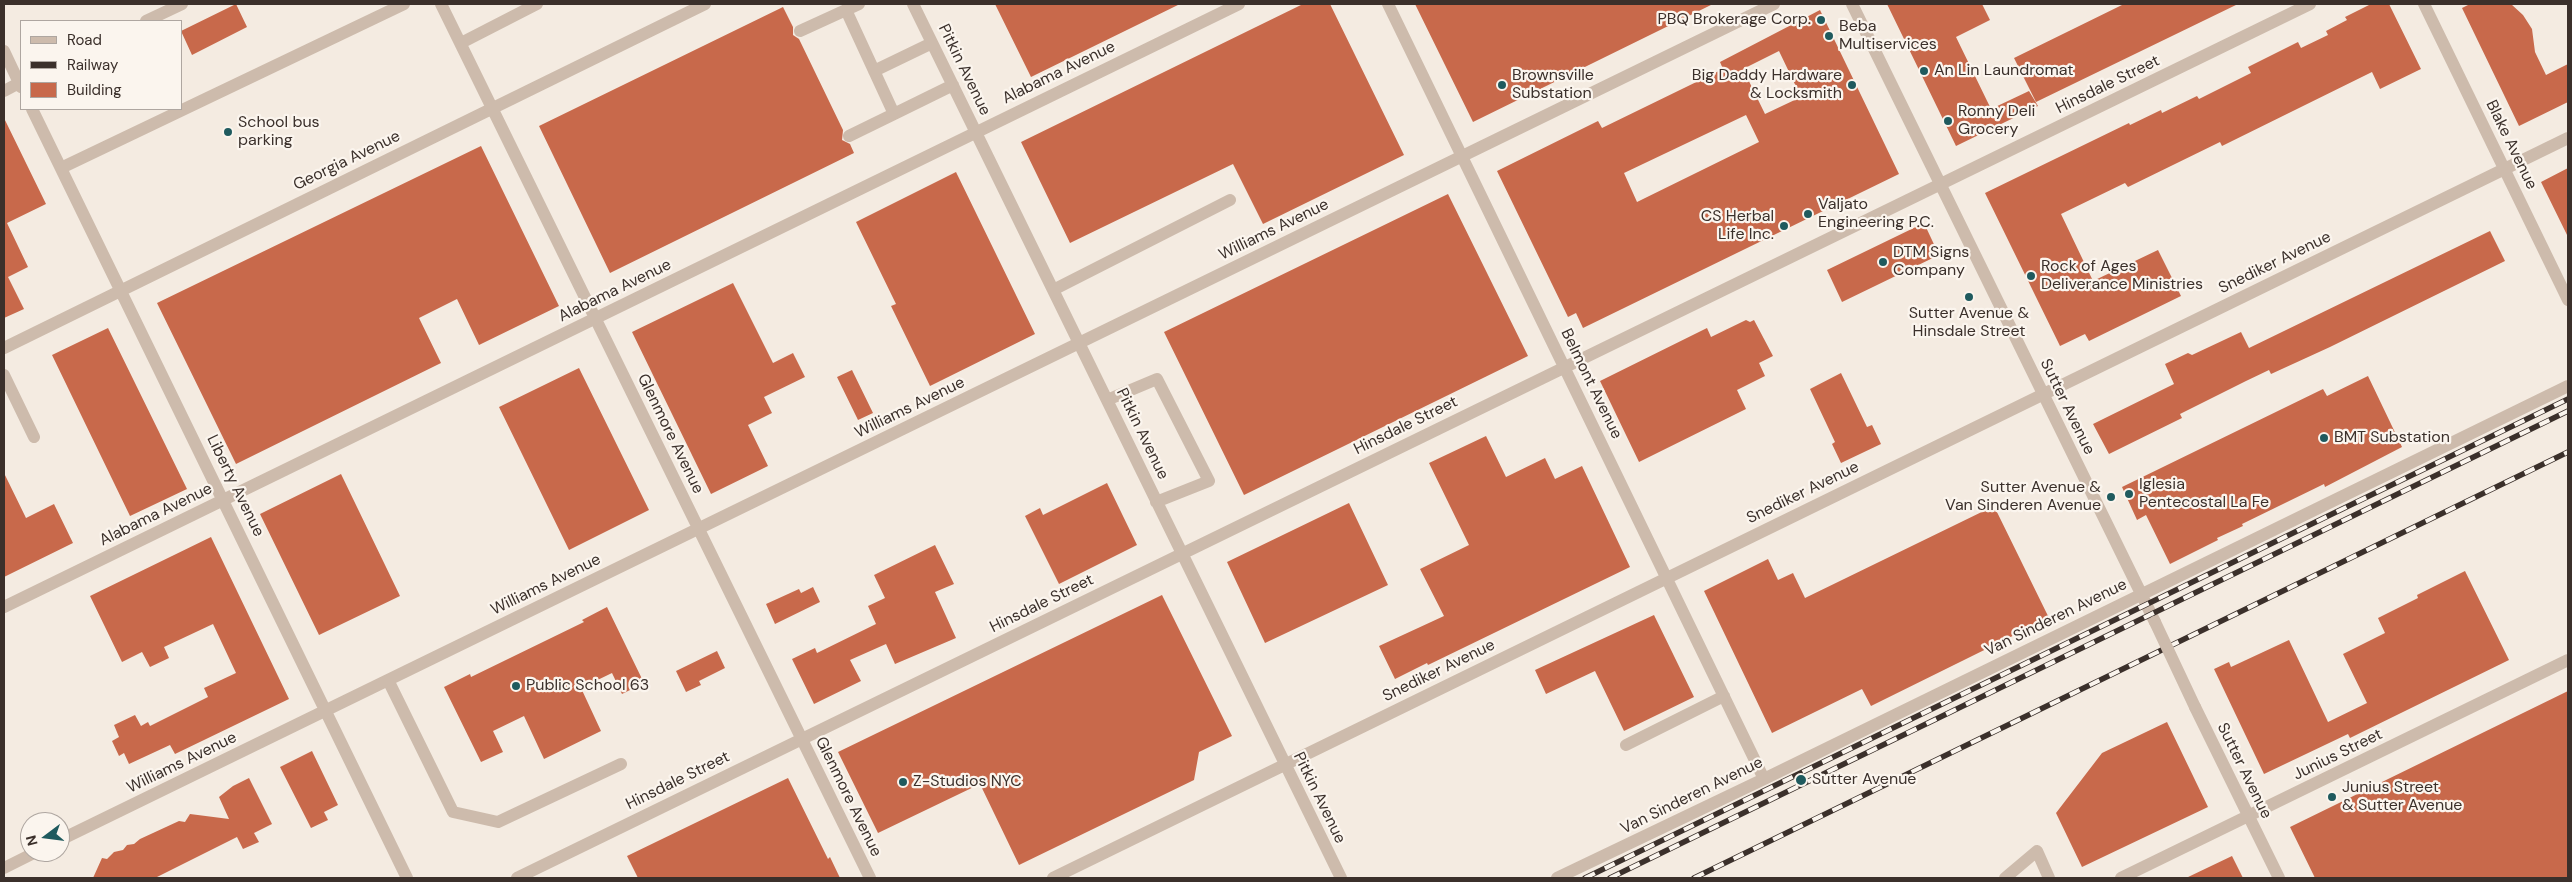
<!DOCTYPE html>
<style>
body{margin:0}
#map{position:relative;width:2572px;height:882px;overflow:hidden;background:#f4ebe1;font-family:"DM Sans",sans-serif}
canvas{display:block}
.frame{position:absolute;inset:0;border:5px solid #3b302b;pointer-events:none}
.legend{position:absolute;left:20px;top:20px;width:162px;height:90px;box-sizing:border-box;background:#fbf5ee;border:1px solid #aea6a0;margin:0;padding:6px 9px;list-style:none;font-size:15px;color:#3b302b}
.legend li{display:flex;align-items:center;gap:10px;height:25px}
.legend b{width:25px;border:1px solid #aea6a0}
.north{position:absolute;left:20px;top:812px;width:50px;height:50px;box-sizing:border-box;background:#fbf5ee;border:1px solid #aea6a0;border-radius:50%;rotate:255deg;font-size:14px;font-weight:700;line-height:20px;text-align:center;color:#3b302b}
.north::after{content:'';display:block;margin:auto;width:18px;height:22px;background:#1f5a5e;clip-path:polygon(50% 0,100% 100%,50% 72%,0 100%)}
</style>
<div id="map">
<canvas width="2572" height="882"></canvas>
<div class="frame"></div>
<ul class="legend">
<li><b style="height:6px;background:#cdbbac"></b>Road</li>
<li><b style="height:6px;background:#3b302b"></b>Railway</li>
<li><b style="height:14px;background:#c8694b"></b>Building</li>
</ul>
<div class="north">N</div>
</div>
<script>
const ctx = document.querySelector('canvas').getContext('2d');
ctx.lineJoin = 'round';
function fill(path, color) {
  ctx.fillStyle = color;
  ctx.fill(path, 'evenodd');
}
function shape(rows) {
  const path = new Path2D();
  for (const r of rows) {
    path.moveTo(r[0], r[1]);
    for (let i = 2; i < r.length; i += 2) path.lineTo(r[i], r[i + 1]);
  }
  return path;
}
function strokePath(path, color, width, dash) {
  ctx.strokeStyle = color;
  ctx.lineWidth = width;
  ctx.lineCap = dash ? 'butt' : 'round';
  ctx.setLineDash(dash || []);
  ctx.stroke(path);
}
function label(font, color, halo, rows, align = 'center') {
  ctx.font = font + ' "DM Sans",sans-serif';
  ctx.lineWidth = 4.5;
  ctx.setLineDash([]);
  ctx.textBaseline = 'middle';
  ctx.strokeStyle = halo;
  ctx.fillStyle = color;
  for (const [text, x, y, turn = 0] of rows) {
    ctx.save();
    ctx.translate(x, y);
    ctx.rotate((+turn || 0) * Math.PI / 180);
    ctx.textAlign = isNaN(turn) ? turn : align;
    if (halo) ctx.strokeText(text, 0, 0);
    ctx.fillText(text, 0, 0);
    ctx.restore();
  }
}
const building = shape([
 [236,4,247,27,192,55,181,31],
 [995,4,1180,4,1031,77],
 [1303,4,1330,4,1404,155,1263,224,1233,164,1070,243,1021,142],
 [1415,4,1713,4,1473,122],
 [1887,4,1982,4,1990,20,1956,37,1991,109,2029,91,2038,106,1956,146],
 [2124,4,2238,4,2036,102,2014,58],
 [2371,4,2389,4,2421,69,2380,89,2372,72,2222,146,2220,142,2128,187,2125,183,2061,214,2093,281,2158,250,2181,296,2089,341,2085,334,2060,346,1985,193,2129,123,2130,125,2161,110,2162,113,2197,96,2199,99,2251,73,2248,67,2298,42,2301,48,2328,35,2326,31,2347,20,2345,17],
 [2470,4,2511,4,2523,15,2532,29,2535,52,2546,75,2568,64,2568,102,2519,126,2462,8],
 [783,7,793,27,793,35,799,39,843,130,842,140,850,144,854,153,610,273,539,126],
 [1820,10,1899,174,1583,328,1576,313,1568,317,1497,171,1598,121,1602,128,1723,69,1720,62],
 [1779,51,1801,97,1765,114,1743,69],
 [1746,115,1759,142,1637,202,1624,173],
 [4,118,46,204,7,223,28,267,8,277,24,309,4,318],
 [481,146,559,306,479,345,457,299,419,318,441,363,236,464,157,303],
 [2568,168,2568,237,2541,182],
 [956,172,1035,334,930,386,891,306,896,304,856,222],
 [1448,194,1528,356,1244,495,1164,332],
 [1924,223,1939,255,1842,302,1827,270],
 [2490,231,2505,261,2330,347,2271,374,2269,370,2246,381,2180,414,2182,418,2109,454,2093,424,2174,384,2165,364,2188,353,2192,355,2241,332,2249,348],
 [733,283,773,363,793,353,805,377,764,397,772,413,748,425,768,466,711,494,632,332],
 [1746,320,1750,322,1754,320,1773,356,1759,363,1765,376,1737,390,1746,409,1639,462,1600,381,1707,328,1711,337],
 [108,328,187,489,130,516,52,355],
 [579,368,649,510,569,550,499,407],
 [852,370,873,413,858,420,837,377],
 [1841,373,1867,427,1872,425,1881,444,1841,463,1832,444,1835,442,1810,389],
 [2368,376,2402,447,2325,487,2324,484,2242,524,2243,526,2217,538,2218,540,2170,564,2146,515,2137,520,2122,487,2323,389,2327,396],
 [1486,436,1506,477,1545,458,1555,479,1582,466,1630,567,1428,665,1427,663,1395,679,1379,646,1444,616,1420,569,1469,545,1429,463],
 [4,473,26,518,54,504,73,543,4,577],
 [341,474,400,596,319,635,260,514],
 [1107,483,1137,545,1059,584,1025,516,1040,508,1043,515],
 [1349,503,1388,585,1265,643,1227,562],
 [1994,506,2049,618,1871,706,1862,689,1772,733,1704,591,1768,559,1778,580,1793,573,1805,598],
 [211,537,289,699,175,754,170,745,129,764,124,753,119,756,112,741,119,737,114,725,135,715,141,726,148,722,150,726,208,697,204,688,236,673,213,624,164,647,169,658,150,667,142,652,122,662,90,596],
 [935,545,954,584,935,592,956,638,895,664,886,644,850,660,861,681,814,704,792,659,815,648,817,653,876,624,868,606,885,598,874,575],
 [2465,571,2509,660,2350,738,2348,734,2264,774,2214,669,2229,662,2231,667,2289,640,2328,722,2367,703,2343,654,2385,633,2378,618,2418,598,2417,595],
 [813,587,820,602,775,624,766,604,799,589,801,593],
 [1162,595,1232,736,1199,752,1194,780,1019,865,980,784,878,833,838,752],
 [607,607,644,683,622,694,612,673,581,688,601,731,544,759,524,716,493,731,503,752,481,762,444,687,470,674,471,677,584,622,582,620],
 [1654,615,1694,697,1624,731,1595,671,1546,694,1535,670],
 [717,651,725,668,699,681,701,685,686,692,676,671],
 [2568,691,2568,878,2315,878,2290,827],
 [2167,722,2208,807,2082,867,2056,813,2102,753],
 [312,751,338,805,324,812,328,820,311,828,280,767],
 [249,778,272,824,254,833,259,842,243,849,237,837,155,878,93,878,102,858,107,859,114,852,123,850,127,845,134,844,140,839,179,821,185,822,190,814,229,819,219,797,233,786],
 [788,778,828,859,830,857,840,878,638,878,627,856],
 [2232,856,2243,878,2186,878]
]);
const minor = shape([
 [441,4,870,878],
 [913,4,1341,878],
 [1388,4,1764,779],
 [1852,4,2155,622],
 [2424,4,2568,300],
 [846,10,894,114,849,136],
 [146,21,182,4],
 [800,31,859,4],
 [461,43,537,4],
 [4,51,21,87],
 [874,71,932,43],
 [4,91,21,82],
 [32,109,407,878],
 [894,114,953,85],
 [61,168,404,4],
 [1053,290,1230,200],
 [4,348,705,4],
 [4,375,34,437],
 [1107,400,1157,379,1209,481,1156,502],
 [4,607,1239,4],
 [388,680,453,812,498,822,621,764],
 [2195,707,2279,878],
 [1626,745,1724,696],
 [60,840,1774,4],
 [4,868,36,852],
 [517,878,2310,4],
 [1053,878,2568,138],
 [1557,878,1764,779,2568,386],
 [2005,878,2037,851,2049,878],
 [2121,878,2568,660]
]);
const rail = shape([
 [1585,878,2568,399],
 [1610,878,2568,411],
 [1694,878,2568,452]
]);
const minorBridge = shape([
 [2155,622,2195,707]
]);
const markers = [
 [1821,20,5,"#1f5a5e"],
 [1829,36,5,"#1f5a5e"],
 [1924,71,5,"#1f5a5e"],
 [1502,85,5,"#1f5a5e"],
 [1852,85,5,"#1f5a5e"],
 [1948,121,5,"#1f5a5e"],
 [228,132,5,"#1f5a5e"],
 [1808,214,5,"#1f5a5e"],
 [1784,226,5,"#1f5a5e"],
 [1883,262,5,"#1f5a5e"],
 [2031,276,5,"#1f5a5e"],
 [1969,297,5,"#1f5a5e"],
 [2324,438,5,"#1f5a5e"],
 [2129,494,5,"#1f5a5e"],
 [2111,497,5,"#1f5a5e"],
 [516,686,5,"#1f5a5e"],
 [1801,780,6,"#1f5a5e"],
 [903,782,5,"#1f5a5e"],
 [2332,797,5,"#1f5a5e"]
];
const poiNames = [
 ["PBQ Brokerage Corp.",1811,20,"right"],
 ["Beba",1839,27],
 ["Multiservices",1839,45],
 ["An Lin Laundromat",1934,71],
 ["Brownsville",1512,76],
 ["Substation",1512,94],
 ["Big Daddy Hardware",1842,76,"right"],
 ["& Locksmith",1842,94,"right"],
 ["Ronny Deli",1958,112],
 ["Grocery",1958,130],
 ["School bus",238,123],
 ["parking",238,141],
 ["Valjato",1818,205],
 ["Engineering P.C.",1818,223],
 ["CS Herbal",1774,217,"right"],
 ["Life Inc.",1774,235,"right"],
 ["DTM Signs",1893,253],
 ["Company",1893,271],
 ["Rock of Ages",2041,267],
 ["Deliverance Ministries",2041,285],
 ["Sutter Avenue &",1969,314,"center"],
 ["Hinsdale Street",1969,332,"center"],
 ["BMT Substation",2334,438],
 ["Iglesia",2139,485],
 ["Pentecostal La Fe",2139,503],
 ["Sutter Avenue &",2101,488,"right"],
 ["Van Sinderen Avenue",2101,506,"right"],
 ["Public School 63",526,686],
 ["Sutter Avenue",1812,780],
 ["Z-Studios NYC",913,782],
 ["Junius Street",2342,788],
 ["& Sutter Avenue",2342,806]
];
const streetNames = [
 ["Pitkin Avenue",964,70,64],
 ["Alabama Avenue",1059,73,-26],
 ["Hinsdale Street",2108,85,-26],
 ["Blake Avenue",2511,145,64],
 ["Georgia Avenue",347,161,-26],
 ["Williams Avenue",1274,230,-26],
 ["Snediker Avenue",2275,263,-26],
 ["Alabama Avenue",615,291,-26],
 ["Belmont Avenue",1591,384,64],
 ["Sutter Avenue",2067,407,64],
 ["Williams Avenue",910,408,-26],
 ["Hinsdale Street",1406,426,-26],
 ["Glenmore Avenue",670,434,64],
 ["Pitkin Avenue",1142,434,64],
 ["Liberty Avenue",235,486,64],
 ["Snediker Avenue",1803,493,-26],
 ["Alabama Avenue",156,515,-26],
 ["Williams Avenue",546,585,-26],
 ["Hinsdale Street",1042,604,-26],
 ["Van Sinderen Avenue",2056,618,-26],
 ["Snediker Avenue",1439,671,-26],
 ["Junius Street",2338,755,-26],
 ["Williams Avenue",182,763,-26],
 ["Sutter Avenue",2244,771,64],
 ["Hinsdale Street",678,781,-26],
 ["Van Sinderen Avenue",1692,796,-26],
 ["Glenmore Avenue",848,797,64],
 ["Pitkin Avenue",1319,798,64]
];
fill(building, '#c8694b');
strokePath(minor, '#cdbbac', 12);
strokePath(rail, '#3b302b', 5.5);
strokePath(rail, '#fbf5ee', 4, [11]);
strokePath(minorBridge, '#cdbbac', 12);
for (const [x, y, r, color] of markers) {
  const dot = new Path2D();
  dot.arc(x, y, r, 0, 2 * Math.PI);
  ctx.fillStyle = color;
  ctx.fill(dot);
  strokePath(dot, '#fbf5ee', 2);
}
label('16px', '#3b302b', '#fbf5ee', poiNames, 'left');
label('16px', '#3b302b', '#fbf5ee', streetNames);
</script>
